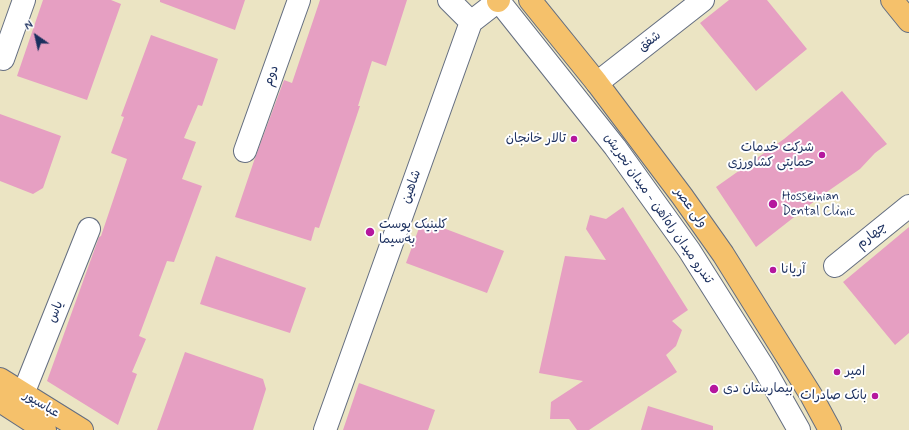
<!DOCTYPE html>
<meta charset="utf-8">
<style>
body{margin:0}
#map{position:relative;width:909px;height:430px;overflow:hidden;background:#ebe4c3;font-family:Mynerve,sans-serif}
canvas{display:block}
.north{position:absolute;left:16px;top:16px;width:40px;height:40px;-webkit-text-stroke:3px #fff;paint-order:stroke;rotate:326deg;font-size:11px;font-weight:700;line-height:16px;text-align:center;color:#1b2f5e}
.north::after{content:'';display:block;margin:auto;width:14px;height:18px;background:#1b2f5e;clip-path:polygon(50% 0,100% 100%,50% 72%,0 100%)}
</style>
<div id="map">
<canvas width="909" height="430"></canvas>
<div class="north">N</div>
</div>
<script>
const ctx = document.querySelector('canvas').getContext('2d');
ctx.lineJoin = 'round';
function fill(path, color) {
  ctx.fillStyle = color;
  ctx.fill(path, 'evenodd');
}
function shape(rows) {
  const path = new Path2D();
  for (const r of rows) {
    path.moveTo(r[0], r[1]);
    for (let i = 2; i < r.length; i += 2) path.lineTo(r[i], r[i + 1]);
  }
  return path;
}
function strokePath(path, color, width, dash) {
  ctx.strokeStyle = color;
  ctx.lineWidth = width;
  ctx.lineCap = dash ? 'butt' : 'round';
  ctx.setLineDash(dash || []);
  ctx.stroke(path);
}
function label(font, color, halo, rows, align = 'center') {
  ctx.font = font + ' Mynerve,"Playpen Sans Arabic",sans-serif';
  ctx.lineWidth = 4;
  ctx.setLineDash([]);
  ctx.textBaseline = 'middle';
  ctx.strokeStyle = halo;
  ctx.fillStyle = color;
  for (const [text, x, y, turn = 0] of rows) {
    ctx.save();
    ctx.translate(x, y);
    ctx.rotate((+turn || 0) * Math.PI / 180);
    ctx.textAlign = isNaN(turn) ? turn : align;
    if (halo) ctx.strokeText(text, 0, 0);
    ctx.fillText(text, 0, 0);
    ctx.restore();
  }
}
const building = shape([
 [43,0,111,0,121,4,87,100,17,76],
 [160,0,245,0,235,30,160,2],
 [320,0,407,0,386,66,372,61,358,106,360,106,319,228,315,227,311,241,235,217,255,158,284,80,292,83],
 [729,0,767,0,807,49,756,91,700,23],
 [151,35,218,59,202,106,198,105,184,138,196,142,182,179,202,186,174,262,167,261,139,336,146,339,132,372,137,374,118,425,47,381,99,237,101,236,127,159,111,153,124,117,121,116],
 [842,91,887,144,875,153,860,169,821,196,756,247,716,187,784,139],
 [0,114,61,136,43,188,33,194,0,181],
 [623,207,688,310,672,321,682,330,676,346,666,355,677,372,589,430,577,430,569,419,550,419,551,402,583,381,539,373,565,256,606,260,586,229,590,215,606,219],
 [422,220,504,251,487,293,406,263],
 [909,227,909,333,895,345,843,282],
 [216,256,306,288,290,333,200,304],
 [185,352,263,379,266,389,253,430,157,430],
 [359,383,435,410,428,430,343,430],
 [648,406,713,426,713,430,641,430]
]);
const minor = shape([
 [449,0,471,22],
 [498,0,615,147,689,250,765,370,799,430],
 [3,59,24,0],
 [597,83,703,0],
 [245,151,299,0],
 [835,266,909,206],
 [23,394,89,229],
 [325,430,471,22,498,1]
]);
const major = shape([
 [530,0,597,83,682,196,723,254,811,395,830,430],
 [892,0,909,21],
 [498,1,499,0],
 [0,379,82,430],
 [0,401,45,430]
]);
const markers = [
 [574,139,4,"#b5179e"],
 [822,155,4,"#b5179e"],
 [773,204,5,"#b5179e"],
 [370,232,5,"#b5179e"],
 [773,270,4,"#b5179e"],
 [837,372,4,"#b5179e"],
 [714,389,5,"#b5179e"],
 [875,396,4,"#b5179e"]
];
const streetNames = [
 ["شفق",650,42,-38],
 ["دوم",272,76,-70],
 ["شاهین",412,187,-70],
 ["ولی عصر",690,208,54],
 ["تندرو میدان راه‌آهن - میدان تجریش",658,209,55],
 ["چهارم",872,236,-39],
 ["یاس",56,312,-68],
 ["عباسپور",41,405,31]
];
const poiNames = [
 ["تالار خانجان",566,139,"right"],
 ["شرکت خدمات",814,148,"right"],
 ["حمایتی کشاورزی",814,163,"right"],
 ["Hosseinian",782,197],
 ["Dental Clinic",782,212],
 ["کلینیک پوست",379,225],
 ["به‌سیما",379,240],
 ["آریانا",781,270],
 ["امیر",845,372],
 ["بیمارستان دی",723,389],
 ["بانک صادرات",867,396,"right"]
];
fill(building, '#e69fc2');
strokePath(minor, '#646e81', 24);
strokePath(major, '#646e81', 24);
strokePath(minor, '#fff', 22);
strokePath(major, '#f5c16b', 22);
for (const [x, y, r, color] of markers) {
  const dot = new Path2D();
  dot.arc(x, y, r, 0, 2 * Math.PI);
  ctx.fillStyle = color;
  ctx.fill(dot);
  strokePath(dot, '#fff', 1.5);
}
label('13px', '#1b2f5e', '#fff', streetNames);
label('13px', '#1b2f5e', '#fff', poiNames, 'left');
</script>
